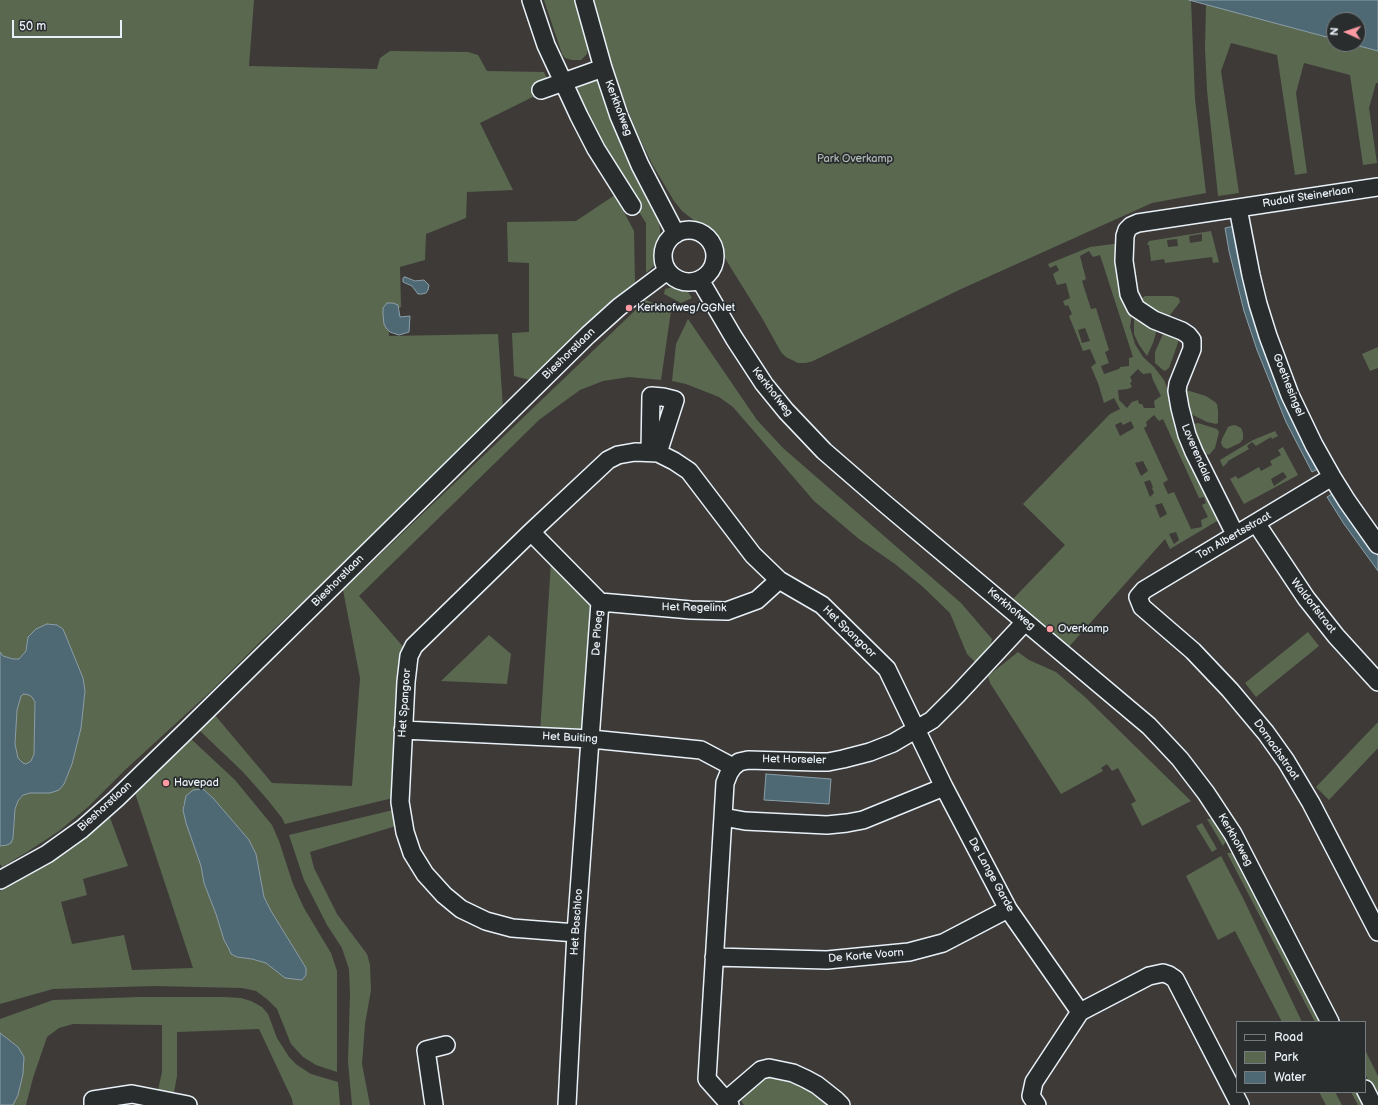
<!DOCTYPE html>
<style>
body{margin:0}
#map{position:relative;width:1378px;height:1105px;overflow:hidden;background:#3d3a38;font-family:"Balsamiq Sans",sans-serif}
canvas{display:block}
.legend{position:absolute;left:1236px;top:1021px;width:130px;height:72px;box-sizing:border-box;background:#2a2d2e;border:1px solid #767b7f;margin:0;padding:5px 7px;list-style:none;font-size:12px;color:#e8f1f8}
.legend li{display:flex;align-items:center;gap:8px;height:20px}
.legend b{width:20px;border:1px solid #767b7f}
.north{position:absolute;left:1326px;top:12px;width:40px;height:40px;box-sizing:border-box;background:#2a2d2e;border:1px solid #767b7f;border-radius:50%;rotate:273deg;font-size:11px;font-weight:700;line-height:16px;text-align:center;color:#e8f1f8}
.north::after{content:'';display:block;margin:auto;width:14px;height:18px;background:#ff9aa2;clip-path:polygon(50% 0,100% 100%,50% 72%,0 100%)}
.scale{position:absolute;left:12px;top:20px;width:110px;height:18px;box-sizing:border-box;border:2px solid #e8f1f8;border-top:0;padding-left:5px;font-size:12px;line-height:14px;white-space:nowrap;color:#e8f1f8;-webkit-text-stroke:3px #2a2d2e;paint-order:stroke}
</style>
<div id="map">
<canvas width="1378" height="1105"></canvas>
<ul class="legend">
<li><b style="height:5px;background:#2a2d2e"></b>Road</li>
<li><b style="height:11px;background:#5b6850"></b>Park</li>
<li><b style="height:11px;background:#4e6973"></b>Water</li>
</ul>
<div class="north">N</div>
<div class="scale">50 m</div>
</div>
<script>
const ctx = document.querySelector('canvas').getContext('2d');
ctx.lineJoin = 'round';
function fill(path, color) {
  ctx.fillStyle = color;
  ctx.fill(path, 'evenodd');
}
function shape(rows) {
  const path = new Path2D();
  for (const r of rows) {
    if (r.length === 3) {
      path.moveTo(r[0] + r[2], r[1]);
      path.arc(r[0], r[1], r[2], 0, 2 * Math.PI);
      continue;
    }
    path.moveTo(r[0], r[1]);
    for (let i = 2; i < r.length; i += 2) path.lineTo(r[i], r[i + 1]);
  }
  return path;
}
function strokePath(path, color, width, dash) {
  ctx.strokeStyle = color;
  ctx.lineWidth = width;
  ctx.lineCap = dash ? 'butt' : 'round';
  ctx.setLineDash(dash || []);
  ctx.stroke(path);
}
function label(font, color, halo, rows, align = 'center') {
  ctx.font = font + ' "Balsamiq Sans",sans-serif';
  ctx.lineWidth = 3.5;
  ctx.setLineDash([]);
  ctx.textBaseline = 'middle';
  ctx.strokeStyle = halo;
  ctx.fillStyle = color;
  for (const [text, x, y, turn = 0] of rows) {
    ctx.save();
    ctx.translate(x, y);
    ctx.rotate((+turn || 0) * Math.PI / 180);
    ctx.textAlign = isNaN(turn) ? turn : align;
    if (halo) ctx.strokeText(text, 0, 0);
    ctx.fillText(text, 0, 0);
    ctx.restore();
  }
}
const green = shape([
 [0,0,254,0,249,66,377,69,380,58,390,51,468,52,478,55,487,71,544,72,551,88,480,123,513,190,467,192,466,218,426,234,425,260,400,267,401,307,388,313,389,336,498,334,503,407,308,597,262,640,210,692,125,770,88,807,59,831,27,852,2,867,0,864,0,846,7,845,13,838,15,809,18,801,23,795,30,793,50,793,64,784,72,764,81,728,85,691,83,678,63,629,57,625,28,637,26,651,19,659,13,659,3,656,0,652],
 [544,0,580,0,588,39,588,49,587,54,581,60,572,60,565,58,562,54],
 [593,0,1191,0,1195,99,1206,193,1152,203,959,290,813,361,806,363,798,363,786,357,781,352,762,318,713,239,705,229,682,211,674,201,652,164,636,130,611,68],
 [1206,4,1334,39,1334,44,1352,44,1378,51,1378,83,1376,83,1369,108,1377,163,1363,165,1350,75,1304,63,1296,93,1307,173,1295,175,1277,55,1231,43,1221,71,1239,193,1218,196,1207,90,1205,49],
 [591,79,599,81,614,126,659,220,661,242,655,265,646,273,646,223,608,163,574,100,578,87],
 [615,195,634,231,635,284,530,380,514,376,512,333,529,332,529,263,508,262,507,222,576,221],
 [1211,231,1219,262,1213,263,1212,257,1165,263,1164,259,1151,261,1149,245,1147,245,1149,241],
 [1202,234,1202,241,1190,243,1189,236],
 [1177,239,1178,246,1168,247,1167,240],
 [1121,243,1132,315,1130,327,1135,344,1143,357,1154,367,1164,380,1219,520,1170,549,1165,539,1067,649,1011,601,1065,545,1023,504,1110,414,1120,409,1114,398,1104,403,1098,383,1091,367,1096,363,1090,349,1083,351,1069,316,1072,314,1068,305,1065,306,1063,301,1070,298,1066,283,1057,285,1053,274,1059,270,1056,265,1050,268,1048,264,1090,247],
 [1089,251,1093,257,1100,255,1133,357,1129,358,1129,366,1120,367,1119,369,1104,374,1101,366,1109,363,1105,352,1109,350,1096,308,1091,309,1082,281,1086,279,1080,256],
 [1085,328,1090,341,1082,343,1078,330],
 [1138,369,1143,374,1151,373,1153,380,1161,396,1154,401,1155,408,1144,408,1142,404,1139,404,1138,400,1132,402,1127,408,1119,400,1118,390,1128,389,1132,387,1130,383,1132,381,1130,377],
 [1154,415,1159,421,1163,419,1199,498,1204,497,1206,503,1202,505,1208,517,1201,520,1202,527,1191,529,1174,492,1168,494,1163,483,1168,480,1144,428,1147,426,1146,422],
 [1131,421,1134,428,1120,436,1115,425,1121,422,1123,425],
 [1143,461,1148,471,1141,476,1135,463],
 [1150,480,1153,487,1152,488,1154,493,1150,497,1144,482],
 [1162,503,1167,514,1160,518,1155,505],
 [1176,532,1179,540,1174,544,1169,534],
 [677,286,686,289,692,298,681,303,664,294,665,289],
 [1145,296,1173,296,1179,298,1180,302,1170,315,1168,317,1149,310,1140,301,1142,298],
 [646,300,671,311,661,380,629,377,603,381,580,390,562,403,539,420,359,596,406,650,393,798,285,824,282,818,267,799,243,772,198,729,214,714,272,783,352,786,360,678,343,590],
 [1136,318,1155,328,1156,333,1153,343,1147,356,1139,345,1134,334,1134,319],
 [688,319,757,420,783,448,961,603,992,639,991,644,976,663,967,654,950,613,923,587,895,564,859,539,814,501,733,407,719,397,686,384,672,381,676,344],
 [1167,333,1178,338,1178,343,1169,368,1165,371,1163,370,1155,363,1155,352,1163,334],
 [1378,347,1378,368,1370,371,1362,354],
 [1183,389,1206,396,1215,402,1217,404,1218,411,1218,423,1216,424,1207,422,1187,412],
 [1198,423,1217,429,1219,432,1215,448,1209,455,1203,453,1192,426,1194,424],
 [1235,425,1241,428,1243,433,1243,439,1240,443,1227,449,1223,447,1221,443,1222,439,1228,427,1230,426],
 [1275,431,1278,436,1272,439,1271,437,1256,446,1252,442,1247,446,1249,449,1228,461,1228,462,1223,467,1220,460,1253,440],
 [1283,447,1298,475,1244,504,1230,479,1236,476,1238,479,1259,467,1261,471,1272,465,1270,461,1281,455,1278,450],
 [1283,472,1287,477,1274,486,1271,479],
 [551,562,594,605,584,736,540,733],
 [1308,632,1319,646,1256,697,1245,683],
 [489,635,511,654,507,684,441,681],
 [1018,652,1029,660,1056,672,1086,698,1191,801,1142,826,1131,804,1136,801,1118,768,1112,771,1107,764,1101,768,1103,771,1061,794,990,683,988,676],
 [24,694,29,695,32,697,35,702,34,754,31,761,26,764,23,763,18,758,15,744,17,710,21,696],
 [1378,722,1378,748,1329,800,1316,787],
 [189,737,235,780,272,825,279,841,293,884,304,908,331,953,337,971,337,1072,316,1065,303,1057,291,1044,277,1009,268,1000,256,991,242,988,154,986,53,989,0,1004,0,891,51,861,109,815,128,866,83,879,87,895,61,902,72,944,124,935,132,970,193,968,134,790],
 [203,789,213,798,249,840,256,854,264,897,271,911,306,968,303,980,285,978,266,963,252,959,237,957,224,940,216,914,204,883,201,866,186,823,183,810,183,805],
 [393,810,396,826,310,852,314,868,337,914,367,954,370,965,371,990,365,1024,362,1064,370,1105,352,1105,348,1062,350,994,349,969,342,948,327,925,304,880,289,835],
 [1207,819,1214,819,1226,839,1226,841,1223,846],
 [1202,823,1217,849,1212,852,1196,826],
 [1227,853,1234,853,1323,1022,1315,1022],
 [1221,856,1243,898,1302,1022,1282,1022,1235,931,1218,940,1186,876],
 [140,997,223,997,241,998,251,1001,262,1007,268,1014,277,1038,289,1057,297,1065,311,1074,338,1082,340,1105,293,1105,292,1099,259,1029,177,1032,177,1076,173,1098,157,1095,162,1072,162,1025,73,1024,59,1028,47,1037,33,1078,26,1105,13,1105,18,1095,18,1047,0,1033,0,1019,53,1000],
 [1365,1050,1378,1076,1378,1099,1365,1074],
 [769,1076,785,1078,811,1090,830,1105,744,1105,741,1101,757,1083],
 [1319,1092,1335,1092,1342,1105,1326,1105],
 [1351,1092,1359,1092,1365,1105,1358,1105]
]);
const water = shape([
 [1189,0,1378,0,1378,51,1352,44,1358,44,1358,20,1334,20,1334,39,1189,0],
 [1234,226,1320,468,1312,472,1286,422,1257,350,1244,311,1229,251,1225,228,1234,226],
 [405,277,415,281,424,280,429,285,428,290,426,293,422,294,418,294,412,286,403,282,403,278,405,277],
 [387,303,393,303,398,305,400,317,410,316,409,332,399,335,390,332,386,328,384,324,383,315,383,308,387,303],
 [1335,492,1378,556,1378,571,1344,524,1327,497,1335,492],
 [47,624,57,625,63,629,83,678,85,691,81,728,72,764,64,784,59,790,50,793,30,793,23,795,18,801,15,809,13,838,11,843,7,845,0,846,0,652,3,656,13,659,19,659,26,651,28,637,36,629,47,624],
 [24,694,29,695,32,697,35,702,34,754,31,761,26,764,23,763,18,758,15,744,17,710,21,696,24,694],
 [766,774,831,779,829,804,764,800,766,774],
 [203,789,213,798,249,840,256,854,264,897,271,911,306,968,306,975,302,980,285,978,266,963,252,959,237,957,231,954,229,949,224,940,216,914,204,883,201,866,186,823,183,810,186,796,193,790,203,789],
 [0,1033,18,1047,24,1057,23,1074,18,1095,13,1105,0,1105,0,1033]
]);
const minor = shape([
 [531,0,546,45,579,116,596,149,632,206],
 [584,0,603,68,619,116,640,165,676,234],
 [541,90,603,68],
 [1238,208,1251,275,1258,304,1268,336,1290,395,1314,445,1332,477,1347,501,1378,545],
 [689,256,26],
 [700,280,734,338,764,384,786,411,824,451,884,503,1149,726,1180,759,1206,793,1233,834,1330,1022],
 [650,452,651,396,663,397,675,400,658,453],
 [1332,477,1144,590,1138,597,1142,607,1193,651,1230,690,1266,733,1286,761,1311,803,1378,932],
 [1256,523,1306,598,1336,636,1378,682],
 [531,532,600,602,576,933,567,1105],
 [1235,534,1194,452,1187,435,1180,408,1177,391,1178,384,1192,349,1192,340,1188,335,1182,331,1154,320,1136,308,1129,294,1124,261,1125,236,1127,230,1131,226,1138,223,1378,187],
 [600,602,691,610,727,611,757,600,779,580],
 [403,730,591,739,701,750,733,767],
 [723,817,745,821,827,825,847,823,863,820,944,787],
 [0,880,47,854,82,829,116,799,186,731,588,335,619,307,667,271],
 [576,933,512,928,486,921,461,909,444,895,425,874,412,853,405,832,400,802,406,682,409,656,414,646,531,532,608,460,618,455,635,452,658,453,674,461,689,471,753,555,779,580,822,605,887,669,944,787,1008,909,1080,1012,1034,1082,1031,1096,1037,1105],
 [714,957,827,960,909,952,943,943,1008,909],
 [1080,1012,1149,976,1163,973,1169,975,1175,979,1240,1105],
 [1365,1089,1373,1105],
 [726,1100,761,1070,769,1068,793,1073,806,1079,817,1085,836,1100,841,1105],
 [93,1105,93,1100,132,1094,188,1105],
 [434,1105,426,1050,446,1045],
 [730,1105,707,1079,723,817,725,783,729,773,733,767,739,762,748,760,816,762,828,762,843,759,870,752,893,743,932,720,957,695,1025,622]
]);
const markers = [
 [629,308,4,"#ff9aa2"],
 [1050,629,4,"#ff9aa2"],
 [166,783,4,"#ff9aa2"]
];
const streetNames = [
 ["Kerkhofweg",618,108,69],
 ["Rudolf Steinerlaan",1308,197,-9],
 ["Bieshorstlaan",569,354,-44],
 ["Goethesingel",1288,385,68],
 ["Kerkhofweg",772,392,52],
 ["Loverendale",1196,453,67],
 ["Ton Albertsstraat",1234,536,-30],
 ["Bieshorstlaan",338,581,-45],
 ["Waldorfstraat",1313,606,52],
 ["Het Regelink",694,608,1],
 ["Kerkhofweg",1011,609,40],
 ["Het Spangoor",849,632,44],
 ["De Ploeg",598,633,-86],
 ["Het Spangoor",405,703,-86],
 ["Het Buiting",570,738,3],
 ["Dornachstraat",1276,750,55],
 ["Het Horseler",794,760,1],
 ["Bieshorstlaan",105,807,-42],
 ["Kerkhofweg",1235,840,60],
 ["De Lange Garde",991,875,61],
 ["Het Boschloo",577,922,-86],
 ["De Korte Voorn",866,956,-5]
];
const parkNames = [
 ["Park Overkamp",855,159]
];
const poiNames = [
 ["Kerkhofweg/GGNet",637,308],
 ["Overkamp",1058,629],
 ["Havepad",174,783]
];
fill(green, '#5b6850');
fill(water, '#4e6973');
strokePath(water, '#8c9fa8', 1);
strokePath(minor, '#e8f1f8', 20);
strokePath(minor, '#2a2d2e', 17);
for (const [x, y, r, color] of markers) {
  const dot = new Path2D();
  dot.arc(x, y, r, 0, 2 * Math.PI);
  ctx.fillStyle = color;
  ctx.fill(dot);
  strokePath(dot, '#2a2d2e', 1.5);
}
label('11px', '#e8f1f8', '#2a2d2e', streetNames);
label('11px', '#b0bab5', '#2a2d2e', parkNames);
label('11px', '#e8f1f8', '#2a2d2e', poiNames, 'left');
</script>
